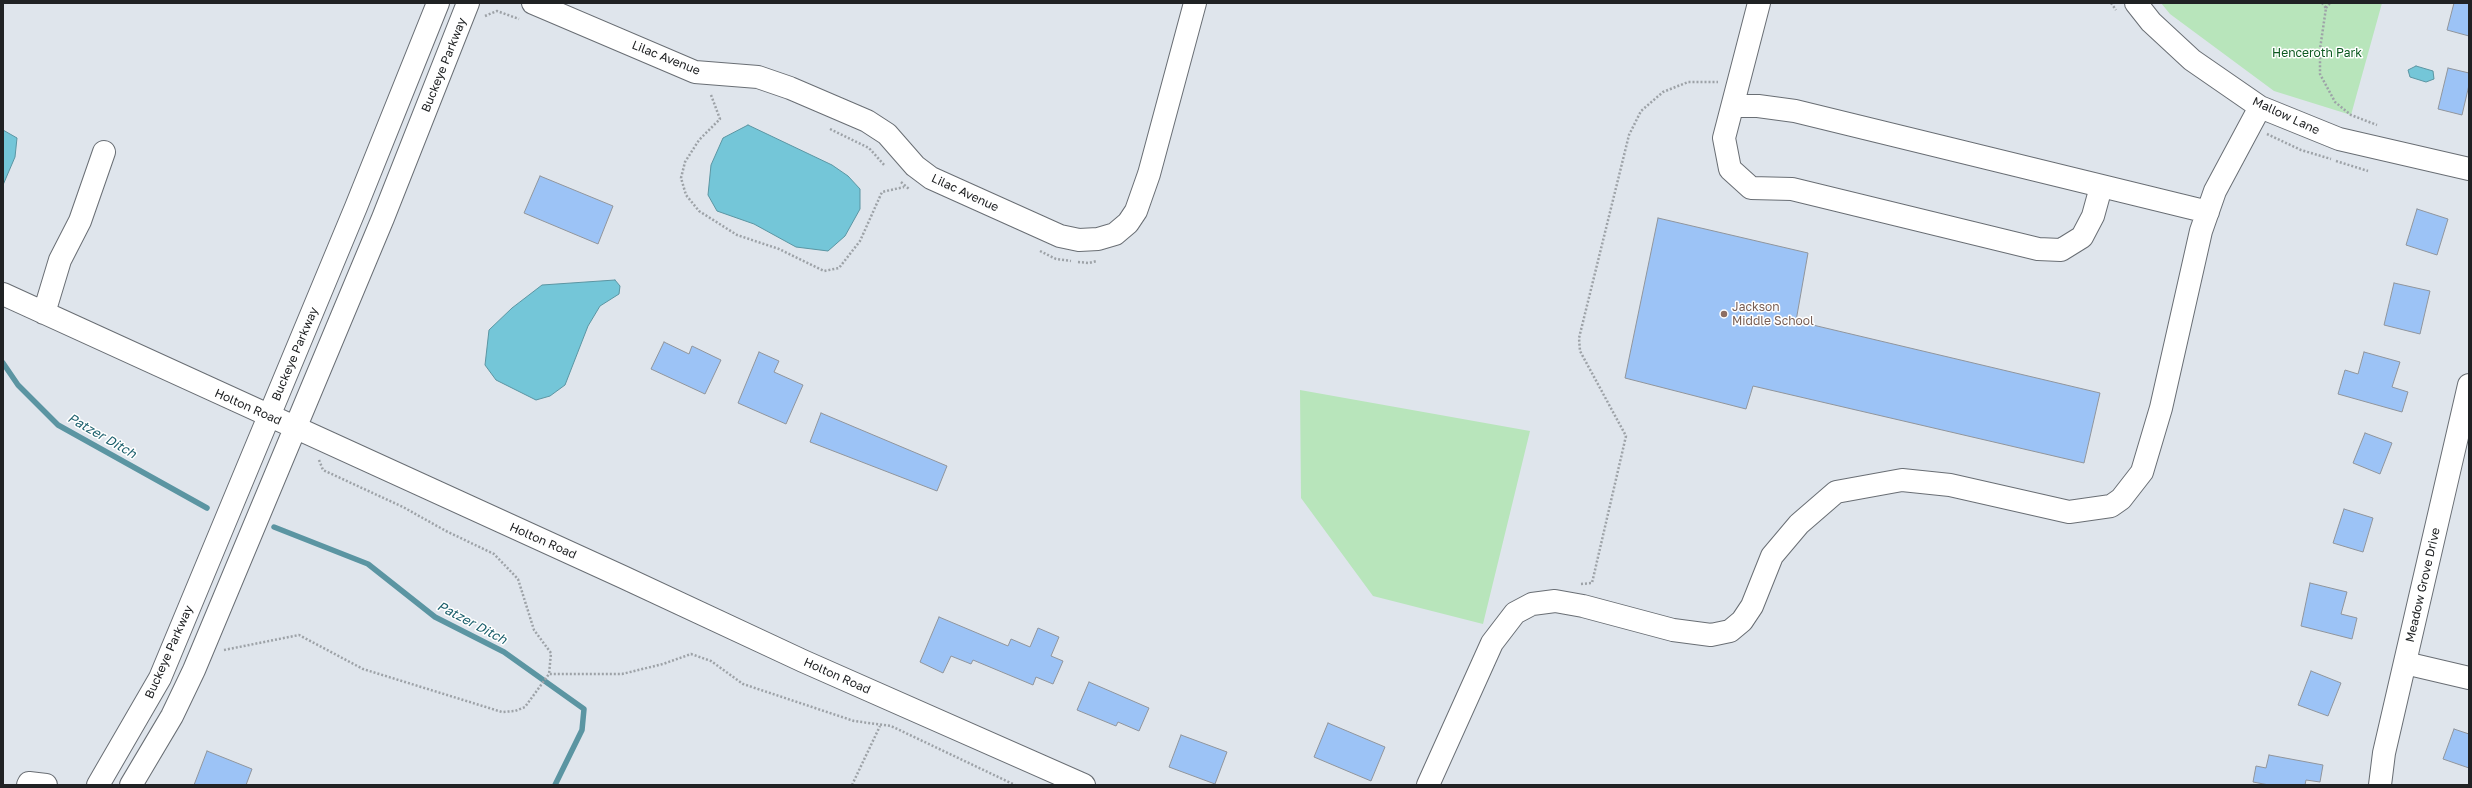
<!DOCTYPE html>
<style>
body{margin:0}
#map{position:relative;width:2472px;height:788px;overflow:hidden;background:#dfe5ec;font-family:"Golos Text",sans-serif}
canvas{display:block}
.frame{position:absolute;inset:0;border:4px solid #202224;pointer-events:none}
</style>
<div id="map">
<canvas width="2472" height="788"></canvas>
<div class="frame"></div>
</div>
<script>
const ctx = document.querySelector('canvas').getContext('2d');
ctx.lineJoin = 'round';
function fill(path, color) {
  ctx.fillStyle = color;
  ctx.fill(path, 'evenodd');
}
function shape(rows) {
  const path = new Path2D();
  for (const r of rows) {
    path.moveTo(r[0], r[1]);
    for (let i = 2; i < r.length; i += 2) path.lineTo(r[i], r[i + 1]);
  }
  return path;
}
function strokePath(path, color, width, dash) {
  ctx.strokeStyle = color;
  ctx.lineWidth = width;
  ctx.lineCap = dash ? 'butt' : 'round';
  ctx.setLineDash(dash || []);
  ctx.stroke(path);
}
function label(font, color, halo, rows, align = 'center') {
  ctx.font = font + ' "Golos Text",sans-serif';
  ctx.lineWidth = 3;
  ctx.setLineDash([]);
  ctx.textBaseline = 'middle';
  ctx.strokeStyle = halo;
  ctx.fillStyle = color;
  for (const [text, x, y, turn = 0] of rows) {
    ctx.save();
    ctx.translate(x, y);
    ctx.rotate((+turn || 0) * Math.PI / 180);
    ctx.textAlign = isNaN(turn) ? turn : align;
    if (halo) ctx.strokeText(text, 0, 0);
    ctx.fillText(text, 0, 0);
    ctx.restore();
  }
}
const green = shape([
 [2161,3,2382,3,2351,115,2274,91,2170,14],
 [1300,390,1530,431,1483,624,1373,596,1301,498]
]);
const water = shape([
 [2416,66,2433,71,2434,79,2426,82,2410,77,2408,70,2416,66],
 [748,125,832,165,848,176,860,189,860,209,845,236,828,251,796,247,754,224,717,211,708,195,711,165,723,138,748,125],
 [3,130,17,138,15,157,3,185,3,130],
 [615,280,620,286,619,294,600,306,588,326,565,385,550,396,536,400,496,380,485,365,489,330,512,308,542,285,615,280]
]);
const stream = shape([
 [3,363,18,385,58,425,207,508],
 [274,527,368,564,435,617,504,652,584,709,582,730,555,785]
]);
const building = shape([
 [2454,3,2469,3,2469,36,2447,30,2454,3],
 [2448,68,2469,73,2469,85,2462,115,2438,109,2448,68],
 [540,176,613,206,598,244,524,213,540,176],
 [2417,209,2448,219,2437,255,2406,245,2417,209],
 [1658,218,1808,253,1796,321,2100,393,2084,463,1753,386,1746,409,1625,378,1658,218],
 [2394,283,2430,291,2420,334,2384,325,2394,283],
 [664,342,689,354,692,346,721,360,705,394,651,369,664,342],
 [759,352,779,361,774,372,803,385,786,424,738,403,759,352],
 [2364,352,2400,362,2392,387,2408,392,2402,412,2338,394,2345,370,2358,374,2364,352],
 [821,413,947,466,937,491,810,442,821,413],
 [2365,433,2392,443,2380,474,2353,463,2365,433],
 [2344,509,2373,518,2363,552,2333,543,2344,509],
 [2310,583,2347,592,2341,614,2357,618,2352,639,2301,626,2310,583],
 [939,617,1008,646,1011,639,1030,647,1038,628,1059,637,1051,656,1063,661,1053,684,1036,677,1033,685,973,660,971,664,951,656,943,673,920,662,939,617],
 [2311,671,2341,683,2328,716,2298,705,2311,671],
 [1089,682,1149,708,1139,731,1118,722,1116,726,1077,710,1089,682],
 [1328,723,1385,747,1371,781,1314,757,1328,723],
 [2454,729,2469,734,2469,768,2443,759,2454,729],
 [1181,735,1227,752,1215,784,1169,767,1181,735],
 [207,751,252,769,246,785,194,785,207,751],
 [2269,755,2323,765,2320,782,2306,780,2305,785,2269,785,2253,782,2256,766,2266,768,2269,755]
]);
const path = shape([
 [2111,3,2116,10],
 [2322,3,2326,8,2320,49,2320,74,2335,102,2351,115,2377,125],
 [2326,8,2330,3],
 [485,16,497,11,519,19],
 [711,95,720,119,699,140,685,162,681,178,686,195,699,211,737,235,779,249,824,271,839,268,860,241,882,192,904,187],
 [830,129,869,148,885,166],
 [2267,134,2301,150,2331,159],
 [2336,161,2368,171],
 [901,182,909,189],
 [1040,251,1056,259,1071,261],
 [1078,262,1089,263,1097,261],
 [319,460,323,470,403,507,446,531,494,554,518,579,534,630,551,653,549,674,622,674,663,664,691,654,711,661,743,684,854,721,891,726,1015,785],
 [1581,584,1592,583,1626,436,1580,351,1579,338,1629,135,1641,111,1663,92,1688,82,1718,82],
 [224,650,299,635,363,669,502,712,515,711,525,707,549,674],
 [852,785,880,726]
]);
const minor = shape([
 [533,3,695,72,758,77,790,88,867,121,887,134,915,166,931,178,1060,236,1079,240,1098,239,1115,234,1128,223,1136,211,1149,174,1195,3],
 [1759,3,1724,138,1730,169,1751,188,1792,189,2038,249,2061,250,2082,237,2093,216,2101,187],
 [2136,3,2151,22,2192,60,2260,107,2339,139,2469,169],
 [1733,106,1758,106,1795,111,2208,212],
 [3,294,623,577,803,661,1084,785],
 [44,313,60,260,80,221,104,152],
 [2405,663,2469,678],
 [28,785,29,783,46,785],
 [98,785,160,678,356,207,438,3],
 [131,785,172,716,194,670,383,218,468,3],
 [1428,785,1492,643,1515,613,1532,604,1555,601,1583,606,1673,630,1711,635,1730,631,1742,621,1752,606,1772,556,1799,524,1836,492,1902,480,1950,485,2069,512,2111,506,2121,499,2142,472,2161,408,2201,231,2215,191,2260,107],
 [2380,785,2384,753,2469,385]
]);
const markers = [
 [1724,314,4,"#8d6e63"]
];
const parkNames = [
 ["Henceroth Park",2317,53]
];
const streetNames = [
 ["Lilac Avenue",666,58,22],
 ["Buckeye Parkway",444,65,-68],
 ["Mallow Lane",2286,116,25],
 ["Lilac Avenue",965,193,25],
 ["Buckeye Parkway",295,354,-67],
 ["Holton Road",248,407,24],
 ["Holton Road",543,541,24],
 ["Meadow Grove Drive",2423,585,-77],
 ["Buckeye Parkway",169,652,-66],
 ["Holton Road",837,676,24]
];
const educationNames = [
 ["Jackson",1732,307],
 ["Middle School",1732,321]
];
const waterNames = [
 ["Patzer Ditch",102,436,30],
 ["Patzer Ditch",472,623,28]
];
fill(green, '#b8e5bb');
fill(water, '#74c6d8');
strokePath(water, '#5b95a2', 1);
strokePath(stream, '#5b95a2', 5.5);
fill(building, '#9cc3f6');
strokePath(building, '#90959c', 1);
strokePath(minor, '#696e74', 24);
strokePath(path, '#9da2a7', 2.5, [2, 2]);
strokePath(minor, '#fff', 22);
for (const [x, y, r, color] of markers) {
  const dot = new Path2D();
  dot.arc(x, y, r, 0, 2 * Math.PI);
  ctx.fillStyle = color;
  ctx.fill(dot);
  strokePath(dot, '#fff', 1.5);
}
label('12px', '#0c5920', '#fff', parkNames);
label('12px', '#202224', '#fff', streetNames);
label('12px', '#785e54', '#fff', educationNames, 'left');
label('italic 13px', '#1a5e6b', '#fff', waterNames);
</script>
